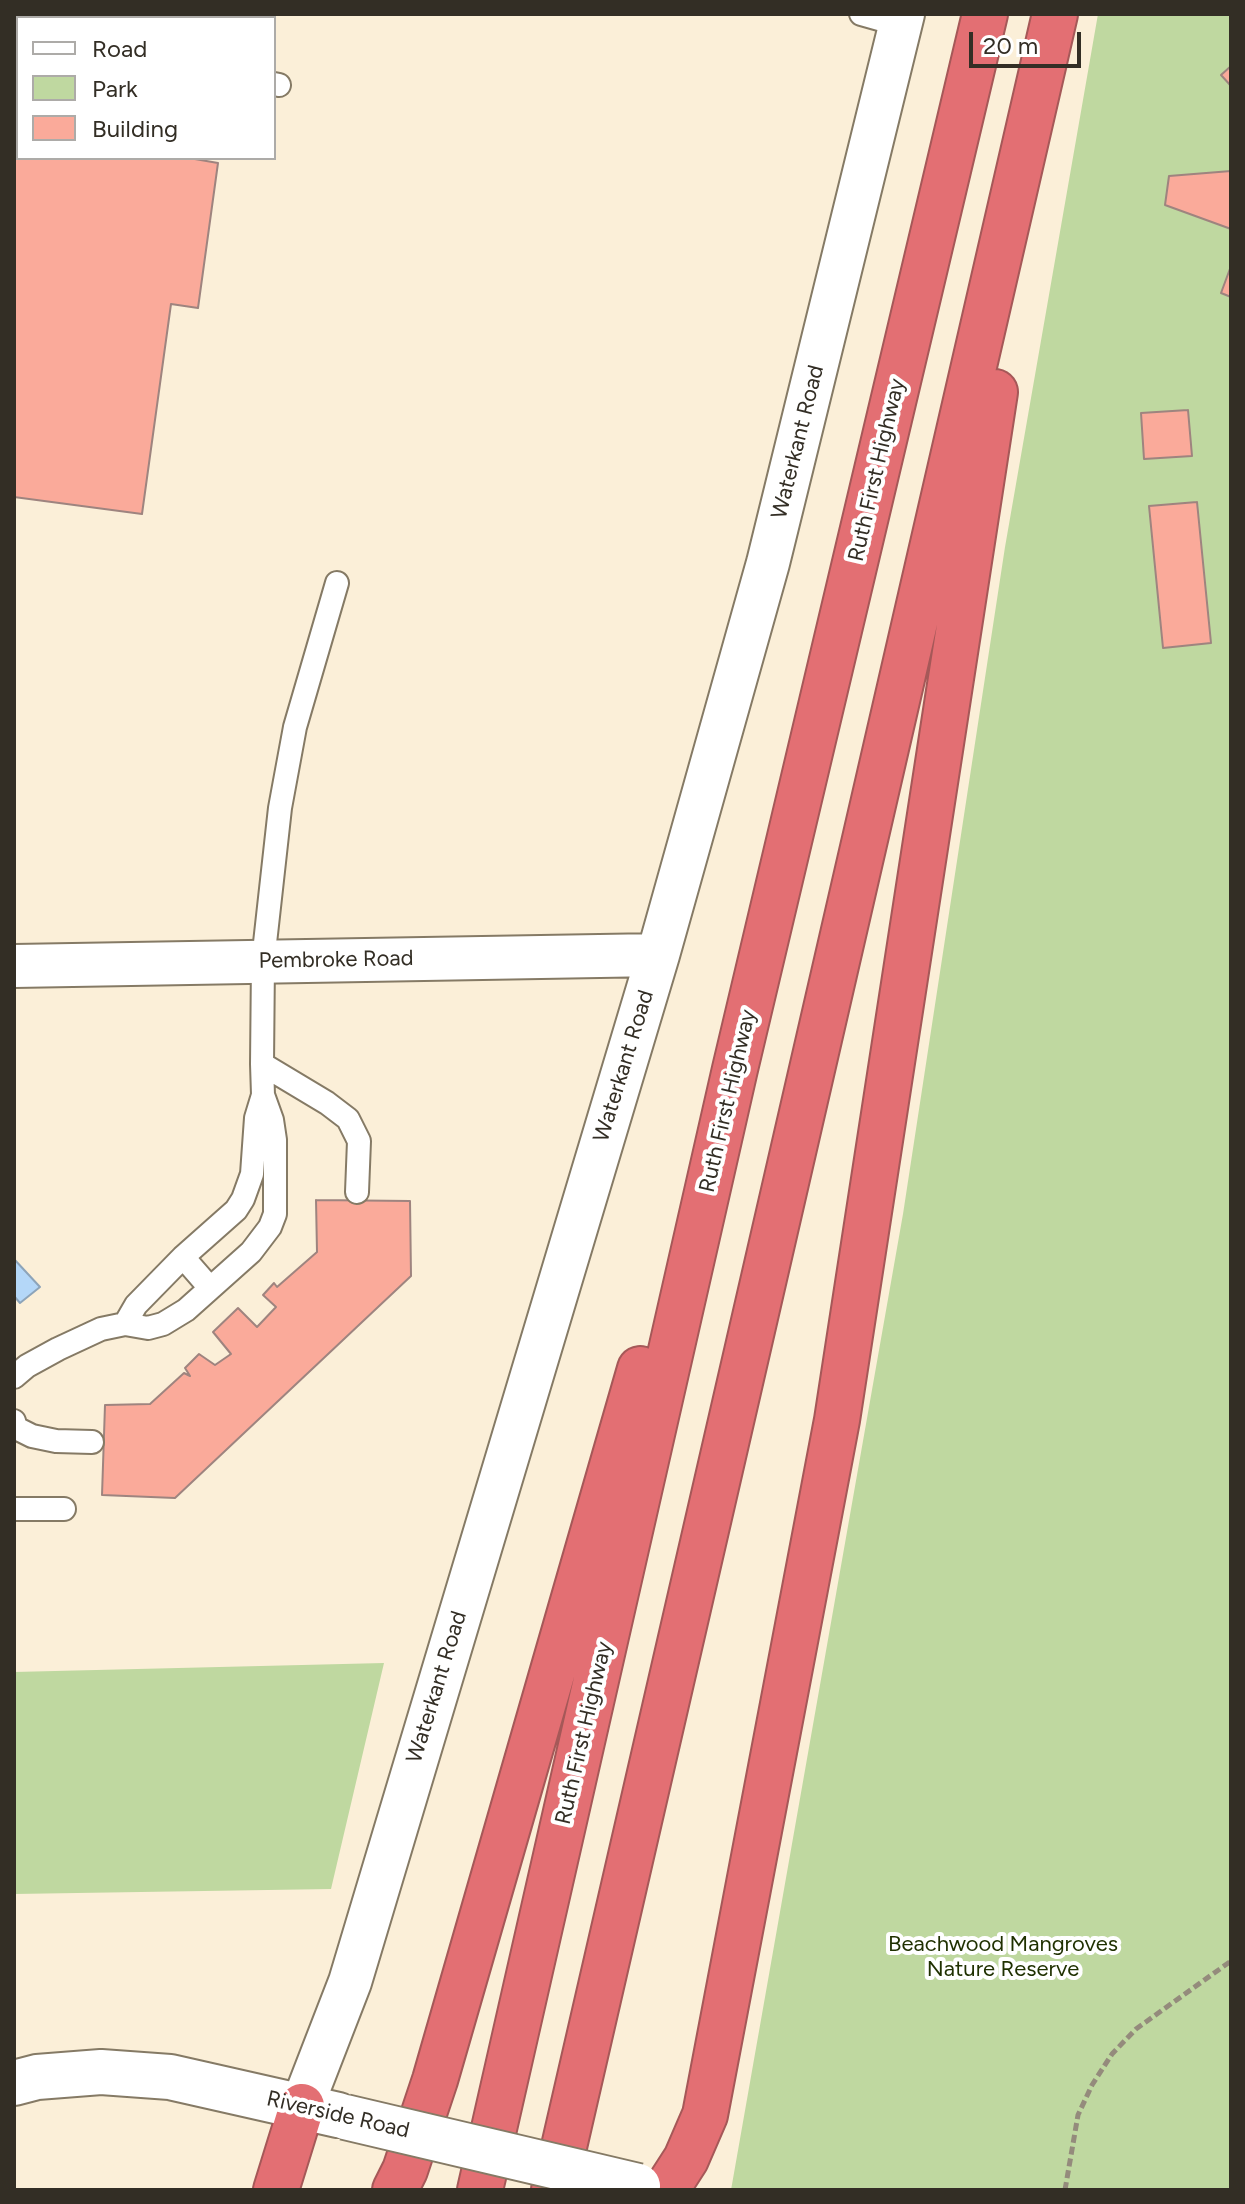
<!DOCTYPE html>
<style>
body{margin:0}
#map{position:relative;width:1245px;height:2204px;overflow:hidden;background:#fbefd8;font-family:Figtree,sans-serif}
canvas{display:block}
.frame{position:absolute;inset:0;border:16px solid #332e25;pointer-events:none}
.legend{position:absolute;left:16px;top:16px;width:260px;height:144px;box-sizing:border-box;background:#fff;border:2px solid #adaba8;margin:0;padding:10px 14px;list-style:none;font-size:24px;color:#332e25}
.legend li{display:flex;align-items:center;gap:16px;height:40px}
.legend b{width:40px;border:2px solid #adaba8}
.scale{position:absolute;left:969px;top:32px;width:112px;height:36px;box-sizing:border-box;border:4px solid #332e25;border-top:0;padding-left:10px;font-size:24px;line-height:28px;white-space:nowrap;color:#332e25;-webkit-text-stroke:6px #fff;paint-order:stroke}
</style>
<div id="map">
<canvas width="1245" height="2204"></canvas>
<div class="frame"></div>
<ul class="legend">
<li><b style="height:10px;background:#fff"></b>Road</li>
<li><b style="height:22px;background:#bfd8a0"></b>Park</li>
<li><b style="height:22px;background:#faaa9a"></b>Building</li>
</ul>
<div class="scale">20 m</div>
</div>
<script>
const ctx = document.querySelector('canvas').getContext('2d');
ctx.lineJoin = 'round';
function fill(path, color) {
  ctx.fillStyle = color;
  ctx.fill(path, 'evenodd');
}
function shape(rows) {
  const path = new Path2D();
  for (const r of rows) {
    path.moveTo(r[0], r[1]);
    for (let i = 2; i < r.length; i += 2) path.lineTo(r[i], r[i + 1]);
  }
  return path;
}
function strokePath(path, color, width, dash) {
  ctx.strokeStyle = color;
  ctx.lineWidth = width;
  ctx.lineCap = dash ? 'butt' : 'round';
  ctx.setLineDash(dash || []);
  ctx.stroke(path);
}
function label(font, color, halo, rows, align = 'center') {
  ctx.font = font + ' Figtree,sans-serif';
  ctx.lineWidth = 8;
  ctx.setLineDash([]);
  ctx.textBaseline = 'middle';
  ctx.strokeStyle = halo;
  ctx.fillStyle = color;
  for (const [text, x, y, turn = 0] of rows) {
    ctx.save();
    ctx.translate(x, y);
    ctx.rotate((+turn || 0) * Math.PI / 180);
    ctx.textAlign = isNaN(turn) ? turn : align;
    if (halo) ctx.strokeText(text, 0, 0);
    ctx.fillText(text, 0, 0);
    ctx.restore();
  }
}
const green = shape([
 [1098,14,1231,14,1231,2190,731,2190,903,1214,1005,547],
 [384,1663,331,1889,14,1894,14,1672]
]);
const water = shape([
 [14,1259,40,1287,20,1303,14,1296,14,1259]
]);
const building = shape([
 [14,14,209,14,209,18,18,18,18,158,189,158,218,163,198,308,171,304,142,514,14,497,14,14],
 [1231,66,1231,86,1221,75,1231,66],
 [1231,171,1231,229,1165,205,1169,176,1231,171],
 [1231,266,1231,297,1221,293,1231,266],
 [1188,410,1192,456,1144,459,1141,413,1188,410],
 [1197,502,1211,643,1163,648,1149,506,1197,502],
 [316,1200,410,1201,411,1276,175,1498,102,1495,105,1405,150,1404,184,1373,190,1376,185,1368,199,1354,215,1365,231,1354,213,1332,238,1308,257,1327,276,1307,263,1295,274,1283,277,1287,317,1252,316,1200]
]);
const path = shape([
 [1065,2190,1078,2115,1092,2085,1112,2054,1136,2029,1231,1961]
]);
const lane = shape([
 [861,14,900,25],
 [235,18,235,14],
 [274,84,279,85],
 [262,1064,327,1103,348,1119,359,1141,357,1192],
 [263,1095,256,1118,252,1174,243,1199,236,1210,183,1257,136,1305,125,1324,148,1328,163,1324,186,1310,251,1252,270,1227,275,1214,275,1140,272,1120,263,1095,262,1064,263,961,280,808,295,727,337,583],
 [183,1257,210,1288],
 [14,1377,27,1366,58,1349,101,1329,125,1324],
 [14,1421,16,1428,32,1436,56,1441,92,1442],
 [14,1509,64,1509]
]);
const street = shape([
 [14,966,658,955],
 [302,2106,350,1982,658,955,768,563,903,14]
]);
const secondary = shape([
 [14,2083,37,2077,101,2072,170,2077,338,2115]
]);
const highway = shape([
 [276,2190,302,2106],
 [395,2190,405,2170,435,2080,640,1369],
 [480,2190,735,1069,985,14],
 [554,2190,1055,14],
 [666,2190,686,2159,705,2115,837,1420,995,392]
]);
const secondaryBridge = shape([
 [345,2117,638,2186]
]);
const streetNames = [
 ["Waterkant Road",798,442,-76],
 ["Ruth First Highway",877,470,-77],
 ["Pembroke Road",336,960,-1],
 ["Waterkant Road",624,1066,-73],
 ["Ruth First Highway",728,1101,-77],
 ["Waterkant Road",437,1687,-73],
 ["Ruth First Highway",584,1733,-77],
 ["Riverside Road",338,2115,13]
];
const parkNames = [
 ["Beachwood Mangroves",1003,1945],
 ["Nature Reserve",1003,1970]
];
fill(green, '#bfd8a0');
fill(water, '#b4d7f8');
strokePath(water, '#8da4b9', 2);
fill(building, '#faaa9a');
strokePath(building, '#9e847f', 2);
strokePath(lane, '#857a65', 26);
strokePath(street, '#857a65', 46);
strokePath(secondary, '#857a65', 48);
strokePath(highway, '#a55858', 48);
strokePath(path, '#948b7c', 5, [8, 4]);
strokePath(lane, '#fff', 22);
strokePath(street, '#fff', 42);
strokePath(secondary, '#fff', 44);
strokePath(highway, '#e36f73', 44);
strokePath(secondaryBridge, '#857a65', 48, []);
strokePath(secondaryBridge, '#fff', 44);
label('22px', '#332e25', '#fff', streetNames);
label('22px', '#1f3000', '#fff', parkNames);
</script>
